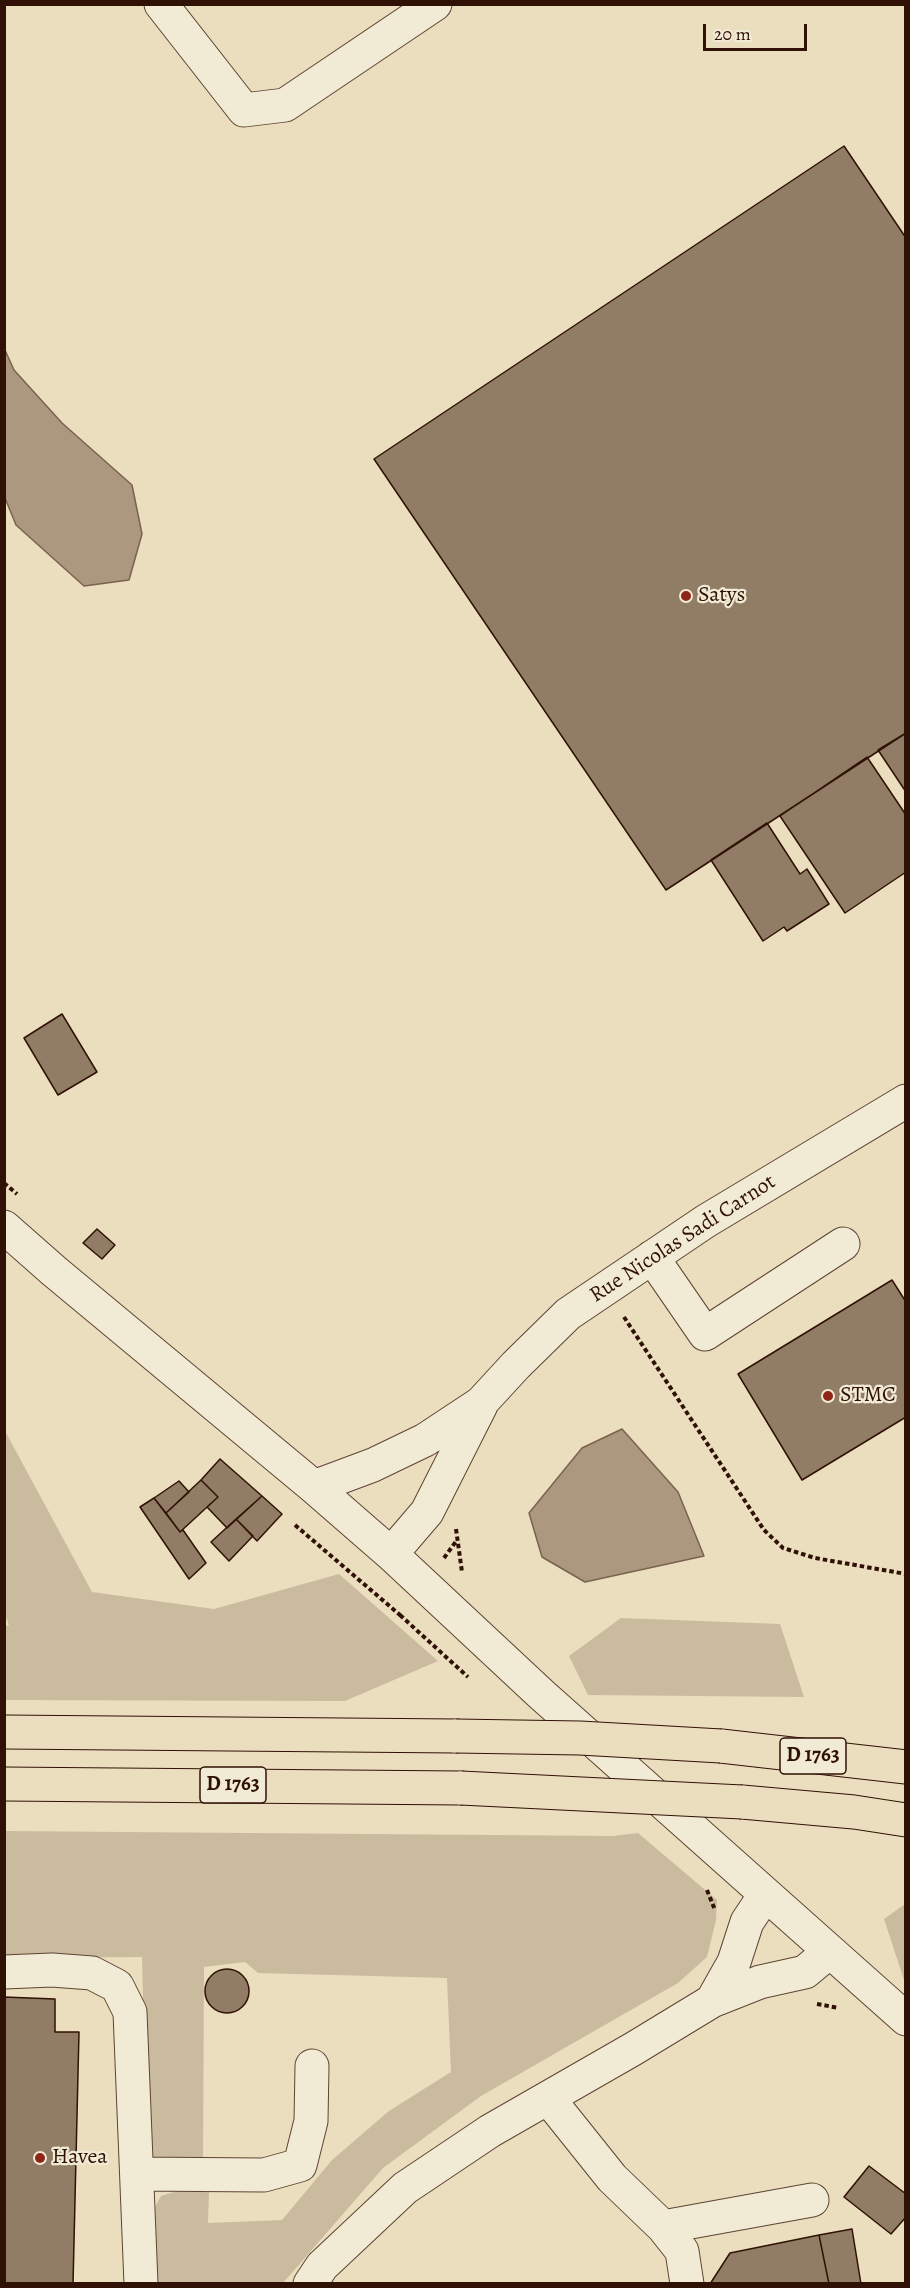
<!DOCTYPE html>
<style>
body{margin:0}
#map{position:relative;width:910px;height:2288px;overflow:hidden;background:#eadebe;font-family:Alegreya,serif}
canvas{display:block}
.frame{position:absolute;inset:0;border:6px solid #301105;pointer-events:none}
.scale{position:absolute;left:703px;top:24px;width:104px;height:27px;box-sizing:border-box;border:3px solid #301105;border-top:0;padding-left:8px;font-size:18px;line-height:21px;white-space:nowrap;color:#301105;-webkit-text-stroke:4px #f1ead5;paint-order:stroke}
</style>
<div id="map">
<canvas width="910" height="2288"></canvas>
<div class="frame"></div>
<div class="scale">20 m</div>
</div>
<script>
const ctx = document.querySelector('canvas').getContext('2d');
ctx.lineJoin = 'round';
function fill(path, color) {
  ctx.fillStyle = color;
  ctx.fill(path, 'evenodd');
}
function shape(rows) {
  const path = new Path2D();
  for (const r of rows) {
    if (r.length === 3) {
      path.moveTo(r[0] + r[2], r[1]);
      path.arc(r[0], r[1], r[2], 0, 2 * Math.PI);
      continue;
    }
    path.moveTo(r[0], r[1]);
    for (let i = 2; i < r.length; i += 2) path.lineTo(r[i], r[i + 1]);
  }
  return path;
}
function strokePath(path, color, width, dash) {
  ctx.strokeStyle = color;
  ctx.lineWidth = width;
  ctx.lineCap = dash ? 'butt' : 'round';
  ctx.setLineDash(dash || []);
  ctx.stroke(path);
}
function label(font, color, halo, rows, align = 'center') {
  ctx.font = font + ' Alegreya,serif';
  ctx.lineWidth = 4.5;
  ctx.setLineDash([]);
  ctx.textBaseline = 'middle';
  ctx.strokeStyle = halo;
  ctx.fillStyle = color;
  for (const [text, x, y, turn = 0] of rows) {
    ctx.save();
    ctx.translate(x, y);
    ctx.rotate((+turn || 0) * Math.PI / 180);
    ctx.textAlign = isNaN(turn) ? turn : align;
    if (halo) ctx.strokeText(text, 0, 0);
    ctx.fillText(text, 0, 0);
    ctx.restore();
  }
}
const green = shape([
 [5,1431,92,1592,214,1609,339,1574,438,1661,345,1701,5,1700,5,1626,9,1625,4,1612],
 [621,1618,780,1624,804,1697,588,1695,569,1656],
 [4,1831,613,1836,638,1833,717,1900,716,1920,707,1957,678,1983,481,2096,383,2168,283,2283,153,2283,151,2214,161,2196,177,2191,209,2192,208,2223,282,2220,332,2160,389,2111,451,2072,447,1978,258,1973,245,1962,204,1967,203,2160,147,2160,142,1957,5,1958],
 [905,1904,905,1983,884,1919]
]);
const water = shape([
 [5,350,14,370,62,423,132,485,142,534,129,580,84,586,16,525,5,498,5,350],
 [622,1429,678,1492,704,1556,585,1582,542,1557,529,1513,582,1448,622,1429]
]);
const building = shape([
 [844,146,906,238,906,733,666,890,374,459,844,146],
 [906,733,906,792,878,750,906,733],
 [867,757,906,815,906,872,845,913,780,816,867,757],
 [767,823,800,874,807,869,829,904,787,931,784,927,763,941,711,860,767,823],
 [62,1014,97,1072,58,1095,24,1038,62,1014],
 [97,1229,115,1245,102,1259,83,1243,97,1229],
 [892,1280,906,1302,906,1417,802,1480,738,1374,892,1280],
 [220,1459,262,1496,227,1528,207,1507,218,1497,201,1480,220,1459],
 [201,1480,218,1497,180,1532,166,1513,201,1480],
 [179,1481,189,1492,166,1513,154,1498,179,1481],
 [262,1496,282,1514,257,1541,236,1519,262,1496],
 [154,1498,180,1532,183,1530,206,1563,189,1579,140,1507,154,1498],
 [236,1519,253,1536,229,1561,211,1542,236,1519],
 [227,1991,22],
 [4,1997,55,1999,55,2032,79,2032,73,2284,4,2284,4,1997],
 [869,2166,906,2194,906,2217,891,2234,844,2197,869,2166],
 [852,2229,861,2284,829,2284,819,2235,852,2229],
 [819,2235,829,2284,710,2284,730,2253,819,2235]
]);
const path = shape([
 [4,1183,17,1194],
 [624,1317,764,1530,783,1548,815,1558,906,1574],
 [295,1525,400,1615,401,1614],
 [456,1529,462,1572],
 [444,1558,457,1540],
 [400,1615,468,1677],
 [707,1890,715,1910],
 [817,2004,839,2008]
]);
const minor = shape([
 [161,4,244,110,285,105,435,4],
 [4,1227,54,1271,314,1487,391,1554,541,1694,906,2019],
 [652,1257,705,1334,843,1244],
 [314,1487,373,1465,425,1440,481,1403,516,1365,568,1314,706,1221,906,1101],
 [391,1554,427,1512,481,1405],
 [4,1972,52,1970,92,1973,117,1986,130,2012,141,2284],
 [712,2001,734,1962,747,1922,765,1895],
 [548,2098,612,2178,663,2227,682,2251,687,2284],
 [137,2174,264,2175,300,2165,311,2121,312,2066],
 [663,2227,812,2200],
 [310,2284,322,2266,405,2188,490,2131,633,2049,712,2001,760,1982,805,1972,829,1952]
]);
const highway = shape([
 [4,1732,456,1736],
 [721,1746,906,1767],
 [4,1784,461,1788],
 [742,1802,854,1812,906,1820]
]);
const highwayBridge = shape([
 [456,1736,580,1738,721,1746],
 [461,1788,742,1802]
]);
const markers = [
 [686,596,6,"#8f2418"],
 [828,1396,6,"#8f2418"],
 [40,2158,6,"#8f2418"]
];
const shields = [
 [813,1756,66],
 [233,1785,66]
];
const shieldNames = [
 ["D 1763",813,1756],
 ["D 1763",233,1785]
];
const poiNames = [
 ["Satys",698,596],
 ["STMC",840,1396],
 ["Havea",52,2158]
];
const streetNames = [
 ["Rue Nicolas Sadi Carnot",683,1239,-33]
];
fill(green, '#cabb9f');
fill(water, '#ab987f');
strokePath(water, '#7a624e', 1.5);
fill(building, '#917c65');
strokePath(building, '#301105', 1.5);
strokePath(minor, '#5e4433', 35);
strokePath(highway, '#301105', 35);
strokePath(path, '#301105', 4, [4.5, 3]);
strokePath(minor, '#f1ead5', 33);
strokePath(highway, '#eadebe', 33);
strokePath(highwayBridge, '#301105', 35, []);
strokePath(highwayBridge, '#eadebe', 33);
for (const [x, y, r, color] of markers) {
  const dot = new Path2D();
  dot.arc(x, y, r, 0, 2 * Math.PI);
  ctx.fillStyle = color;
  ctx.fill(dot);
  strokePath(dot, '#f1ead5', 2);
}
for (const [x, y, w] of shields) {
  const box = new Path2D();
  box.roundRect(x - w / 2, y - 18, w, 36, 4.5);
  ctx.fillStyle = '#f1ead5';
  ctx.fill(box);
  strokePath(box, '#301105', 1.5);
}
label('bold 21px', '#301105', null, shieldNames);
label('22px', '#301105', '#f1ead5', poiNames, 'left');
label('22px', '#301105', '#f1ead5', streetNames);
</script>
